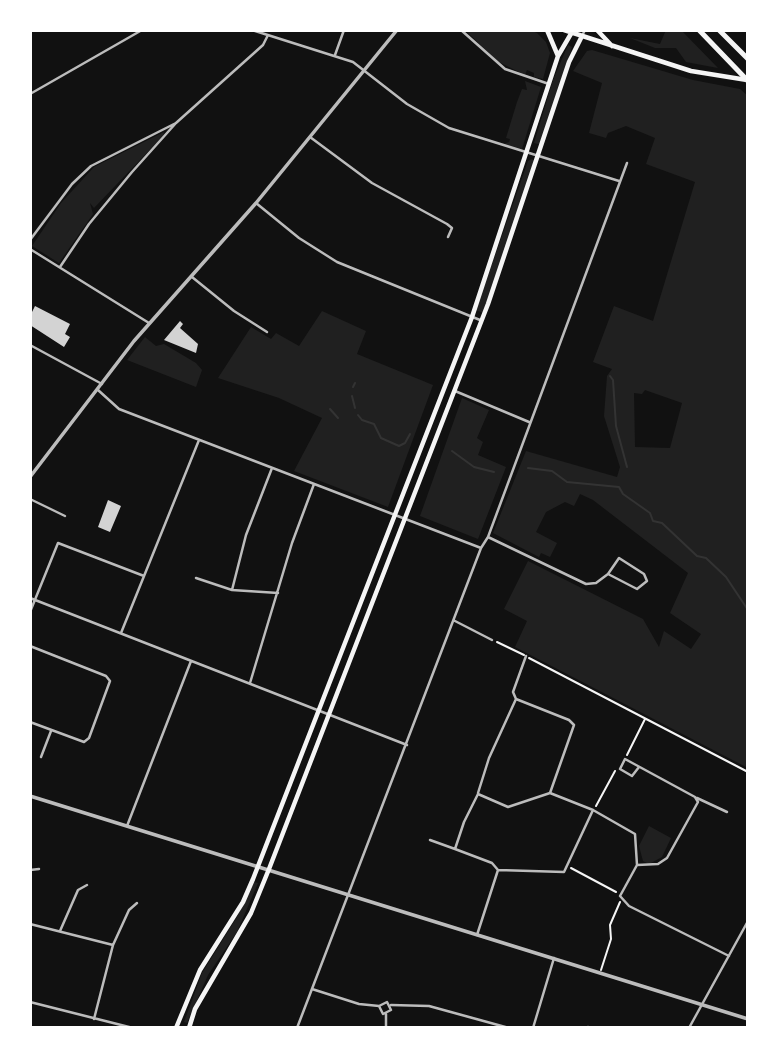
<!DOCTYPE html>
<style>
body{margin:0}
#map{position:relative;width:778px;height:1058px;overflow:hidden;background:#111;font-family:"Fira Sans Condensed",sans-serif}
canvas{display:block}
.frame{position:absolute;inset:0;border:32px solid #fff;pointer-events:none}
</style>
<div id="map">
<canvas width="778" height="1058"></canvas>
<div class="frame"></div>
</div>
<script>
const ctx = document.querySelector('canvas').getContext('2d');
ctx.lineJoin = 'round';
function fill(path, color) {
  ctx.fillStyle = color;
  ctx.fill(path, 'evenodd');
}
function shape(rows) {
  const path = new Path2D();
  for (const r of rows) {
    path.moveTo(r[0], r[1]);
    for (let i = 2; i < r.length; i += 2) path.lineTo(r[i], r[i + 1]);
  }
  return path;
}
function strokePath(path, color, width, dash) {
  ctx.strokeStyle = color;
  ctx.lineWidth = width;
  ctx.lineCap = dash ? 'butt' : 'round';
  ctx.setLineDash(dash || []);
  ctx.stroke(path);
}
const green = shape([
 [465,30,530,30,537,33,546,42,550,53,543,79,534,77,534,73,527,70,525,75,497,61],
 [666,30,681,30,718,68,686,62,676,48,655,48,630,38,660,44],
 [568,45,572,47,541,145,534,143,553,80],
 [592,50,693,80,740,89,748,96,748,768,515,647,527,621,504,609,528,561,643,619,659,647,664,631,691,649,701,634,670,613,688,573,593,500,580,494,574,506,565,502,546,512,536,532,557,543,550,557,541,553,539,557,493,533,526,451,617,477,620,467,604,416,607,376,612,369,593,362,614,306,653,321,695,182,646,164,655,138,626,126,608,133,606,138,589,133,602,83,573,71,587,51],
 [645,390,682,403,670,448,635,447,634,393,642,394],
 [525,81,541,87,522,149,504,144,509,142,510,139,506,138,517,102,522,89,527,90],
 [164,132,163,136,94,208,90,203,93,214,59,263,32,246,61,203,94,167],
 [532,159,535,161,483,313,476,310,528,161],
 [322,311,366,331,357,354,433,385,388,507,294,471,322,418,279,398,218,378,251,327,271,339,276,333,299,346],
 [145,337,156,346,164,344,196,363,202,370,196,387,127,360],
 [462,398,489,410,477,438,483,442,478,455,506,467,478,539,420,516],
 [649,826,671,838,662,857,649,864,643,861,639,846],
 [254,882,258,883,237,932,208,975,187,1023,184,1022,202,973,237,917]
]);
const stream = shape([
 [610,376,613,380,616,426,627,467],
 [353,387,355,383],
 [352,396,355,408],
 [330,409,338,418],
 [358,415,362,420,374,424,381,438,399,446,405,443,410,434],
 [452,451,474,467,494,472],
 [528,468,552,471,567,482,619,487,623,494,650,513,653,521,662,523,697,556,706,558,726,577,748,610]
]);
const building = shape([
 [35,306,70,324,65,334,70,337,64,347,30,325,30,316],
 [180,321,183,324,180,328,198,344,196,353,164,340],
 [108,500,121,506,110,532,98,527]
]);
const path = shape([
 [497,642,524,655],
 [529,658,748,772],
 [627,755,645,719],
 [596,806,615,771],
 [571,868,616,892],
 [601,970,611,939,610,925,620,902]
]);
const minor = shape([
 [252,30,353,62,407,104,449,128,619,181],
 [461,30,505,69,549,84],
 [582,36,585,30],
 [335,55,344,30],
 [30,94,142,30],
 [310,137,372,183,447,224,452,228,448,237],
 [256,203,299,238,337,262,480,320],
 [30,240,72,184,91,166,176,123],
 [30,249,149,323],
 [60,267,89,224,132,172,176,123,263,45,268,35],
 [192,277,234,311,267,332],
 [30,345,102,384],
 [98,390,119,409,481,548],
 [455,391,529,422],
 [30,499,65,516],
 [488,537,586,584,596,583,608,574,637,589,647,581,644,574,619,558,608,574],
 [196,578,232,590,278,593],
 [232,590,246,535,272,468],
 [30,598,407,745],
 [30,612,58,543,144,576],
 [455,621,492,640],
 [121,633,199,440],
 [30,646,106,676,110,681,89,738,84,742,30,722],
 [250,683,292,543,314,484],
 [516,699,513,692,526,656],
 [41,757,51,731],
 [639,767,632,776,620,769,625,759,695,797,698,802,667,858,658,864,637,865,620,896,629,906,729,956],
 [478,793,489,758,516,699,569,720,574,725,550,793],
 [697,798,727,812],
 [593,810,635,834,637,865],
 [127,826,191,661],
 [430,840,455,849],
 [30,870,39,869],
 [30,924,113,945],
 [60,931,78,890,87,885],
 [477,935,498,870,564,872,593,810,550,793,508,807,478,794,464,822,455,849,492,863,498,870],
 [312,989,359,1004,379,1006,387,1002,391,1010,383,1014,379,1006],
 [30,1002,133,1028],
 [391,1005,429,1006,509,1028],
 [386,1014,386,1028],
 [94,1019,113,945,129,910,137,903],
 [297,1028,481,548,488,537,627,163],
 [533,1028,554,958],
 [588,1028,588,1027],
 [689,1028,748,921]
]);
const tertiary = shape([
 [30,477,134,341,256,203,397,30],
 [30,796,748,1019]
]);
const secondary = shape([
 [547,30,558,56],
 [564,30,691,71,747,80],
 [597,30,612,46],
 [176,1028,200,970,243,902,253,879,472,317,558,56,572,32],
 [189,1028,195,1009,251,913,269,869,488,304,569,62,582,36]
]);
const motorway = shape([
 [699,30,748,81],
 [719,30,748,59]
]);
fill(green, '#202020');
strokePath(stream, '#333', 2);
fill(building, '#d3d3d3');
strokePath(path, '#f5f5f5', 2);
strokePath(minor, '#bcbcbc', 2.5);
strokePath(tertiary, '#bcbcbc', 3.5);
strokePath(secondary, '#f5f5f5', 4.5);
strokePath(motorway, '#f5f5f5', 5);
</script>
